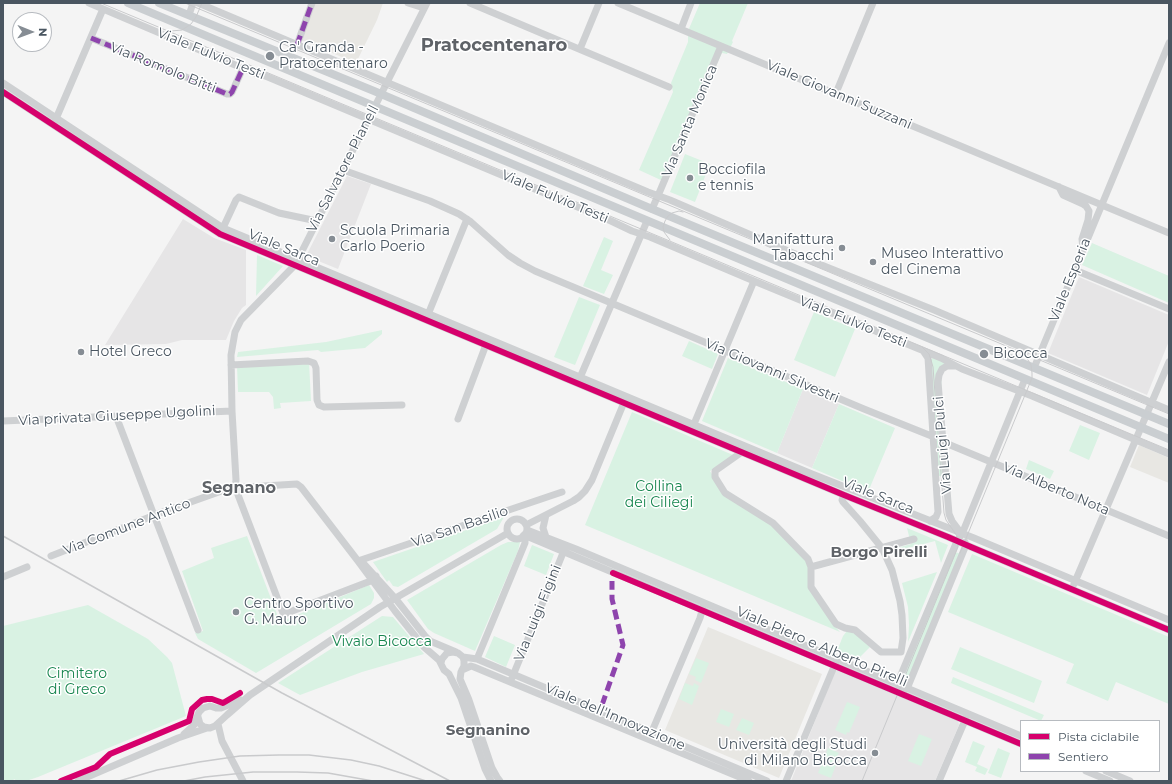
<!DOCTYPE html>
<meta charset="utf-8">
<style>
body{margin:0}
#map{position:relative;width:1172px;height:784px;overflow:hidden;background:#f4f4f4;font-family:Montserrat,sans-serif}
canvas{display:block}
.frame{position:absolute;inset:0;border:4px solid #4a5661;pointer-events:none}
.legend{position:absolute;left:1020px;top:720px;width:140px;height:52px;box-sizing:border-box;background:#fff;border:1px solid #b7bbc0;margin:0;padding:5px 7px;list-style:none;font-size:12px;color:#4a5661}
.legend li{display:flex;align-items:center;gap:8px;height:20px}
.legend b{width:20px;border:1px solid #b7bbc0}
.north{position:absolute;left:12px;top:12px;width:40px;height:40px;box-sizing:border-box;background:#fff;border:1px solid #b7bbc0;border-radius:50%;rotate:91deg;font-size:11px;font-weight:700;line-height:16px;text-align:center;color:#4a5661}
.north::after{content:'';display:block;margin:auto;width:14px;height:18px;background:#868d94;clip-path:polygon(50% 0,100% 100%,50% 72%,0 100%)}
</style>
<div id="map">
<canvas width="1172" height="784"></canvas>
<div class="frame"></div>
<ul class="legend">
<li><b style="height:5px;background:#d6006c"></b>Pista ciclabile</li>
<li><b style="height:5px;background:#8e44ad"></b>Sentiero</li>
</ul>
<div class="north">N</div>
</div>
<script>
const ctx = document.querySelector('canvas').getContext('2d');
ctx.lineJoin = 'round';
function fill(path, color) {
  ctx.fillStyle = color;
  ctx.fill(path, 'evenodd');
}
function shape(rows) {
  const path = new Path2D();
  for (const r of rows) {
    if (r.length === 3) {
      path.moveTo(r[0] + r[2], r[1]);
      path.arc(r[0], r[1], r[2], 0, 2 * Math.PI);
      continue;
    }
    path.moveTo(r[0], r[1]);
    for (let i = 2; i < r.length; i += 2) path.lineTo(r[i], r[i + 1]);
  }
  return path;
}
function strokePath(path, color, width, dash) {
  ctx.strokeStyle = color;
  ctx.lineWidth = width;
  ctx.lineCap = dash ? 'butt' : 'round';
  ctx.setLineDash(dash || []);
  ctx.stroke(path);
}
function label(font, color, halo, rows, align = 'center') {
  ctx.font = font + ' Montserrat,sans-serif';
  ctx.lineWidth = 3;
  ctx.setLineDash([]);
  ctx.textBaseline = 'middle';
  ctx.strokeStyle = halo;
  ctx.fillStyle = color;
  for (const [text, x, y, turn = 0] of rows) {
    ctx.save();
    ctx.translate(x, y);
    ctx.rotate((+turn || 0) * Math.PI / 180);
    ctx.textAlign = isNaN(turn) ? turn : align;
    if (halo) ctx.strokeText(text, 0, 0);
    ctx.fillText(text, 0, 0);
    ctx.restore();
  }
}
const commercial = shape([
 [313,3,383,3,377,20,356,63,299,39],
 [1139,445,1169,458,1169,483,1130,467],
 [708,627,822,674,779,778,665,730]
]);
const education = shape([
 [347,176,371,184,338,269,306,256],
 [183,219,214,238,246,250,246,305,242,308,234,321,226,340,182,340,166,344,105,345],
 [1079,277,1169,315,1169,341,1147,395,1048,353],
 [803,389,839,404,812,468,777,453],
 [835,671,841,671,958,720,959,725,935,781,791,781]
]);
const green = shape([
 [700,3,748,3,732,41,733,42,727,54,722,53,663,181,639,170,673,92,671,83,688,42,688,31],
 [685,154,710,164,695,202,670,192],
 [604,237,613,241,601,270,613,275,604,294,583,286],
 [1092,243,1169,276,1169,303,1082,265],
 [257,255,283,266,256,296],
 [579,297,600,305,575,365,554,357],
 [814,312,855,329,835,377,794,360],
 [382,330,382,334,365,348,321,352,318,350,237,357,238,352,326,342],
 [689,341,718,354,712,369,682,356],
 [933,357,946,362,941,367,944,476,939,476,930,361],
 [728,358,803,389,777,453,702,421],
 [309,362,311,401,280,403,281,408,274,409,273,397,269,392,238,392,237,366],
 [839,404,895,428,868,492,812,468],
 [632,412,733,455,714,469,710,471,725,496,771,525,808,563,808,577,833,624,840,632,585,525],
 [1080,425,1100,433,1089,460,1069,451],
 [1029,460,1054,471,1050,479,1026,469],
 [504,517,497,529,398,587,393,586,389,580,387,582,373,562],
 [907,528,948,545,941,563,935,541,893,552,893,549,911,544],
 [247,536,280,622,369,585,374,593,374,598,371,604,256,673,198,639,195,633,203,631,182,571,214,558,211,548],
 [508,542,520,542,518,551,475,651,434,633,428,629,407,600,501,545],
 [532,545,554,554,546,575,524,566],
 [955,552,961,554,909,680,903,677],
 [972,554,1169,637,1169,704,1116,682,1108,701,1066,683,1074,664,948,612],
 [937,572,908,642,909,625,908,607,902,583],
 [88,605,148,639,167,657,172,663,186,716,38,777,26,781,17,781,14,779,13,781,7,780,4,781,3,780,3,626],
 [382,616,393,617,424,654,362,672,300,695,278,683],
 [847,631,854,632,870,647,858,659,837,651,843,636],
 [494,636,515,645,506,667,485,657],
 [960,647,1042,681,1034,703,951,669],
 [696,658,709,663,701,683,695,680,696,677,689,674],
 [953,677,1044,715,1041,721,951,683],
 [685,683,693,686,694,683,699,686,692,705,679,699],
 [847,702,860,707,849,733,847,732,846,735,835,730],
 [721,709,734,714,729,727,716,722],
 [742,718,754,723,749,735,736,730],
 [919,734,932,739,921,766,908,761],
 [973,741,985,746,977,764,988,769,985,775,975,771,977,767,965,762],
 [828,748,839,753,837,756,839,757,831,778,818,773],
 [998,748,1010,753,1001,778,988,773]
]);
const minor = shape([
 [89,3,254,73,263,75,399,132,611,221,632,231,650,237,754,281,941,358,962,369,1032,396,1169,454],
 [198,3,648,192,670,200,809,260,934,310,1169,410],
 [408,3,424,8],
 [470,3,669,87],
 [618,3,1169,233],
 [189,15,193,3],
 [681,29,691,3],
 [91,38,227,94,230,94,232,92,243,68],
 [297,45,312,3],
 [580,49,599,3],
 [3,83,223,228,812,474,974,538,1169,620],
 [3,92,220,234,364,294,844,495,948,537,971,547,1169,630],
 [836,93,873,3],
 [55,121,103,9],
 [343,170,430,201,459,214,471,222,508,255,520,263,535,271,864,409,934,437],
 [1059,187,1063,195,1083,204,1086,206,1089,211,1088,220,1082,239,1083,248],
 [652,209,660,191,721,46],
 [222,230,236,200,239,197,279,213,317,221],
 [1075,270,1169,309],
 [427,317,467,219],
 [924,352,928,358,938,512,936,517,930,521],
 [231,365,308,361,314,363,316,368,317,400,319,405,324,407,402,405],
 [955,366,947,366,942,369,939,375,938,382,949,514,952,521,961,533],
 [1034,368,1169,43],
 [579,380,647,221],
 [116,416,198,630],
 [458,419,487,342],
 [3,421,232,411],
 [694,424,754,281],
 [943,442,1169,536],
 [742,452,715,471,715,477,725,493,773,523,808,559,811,567,811,587,836,624,845,628,855,630,881,652,901,652,903,638,902,615,900,601,892,570,882,548,860,521,843,502,842,500,844,495],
 [546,515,543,528,546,537],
 [517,529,10],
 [526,525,573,501,579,497,585,491,592,480,625,400],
 [527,530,576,549,1021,736],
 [524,535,1021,744],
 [51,556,160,513,230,488,297,484,301,487,358,561,395,611,424,647,439,660,444,670,449,674,461,698,485,769,491,781],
 [358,561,562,492],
 [365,565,395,598,425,636,430,641,456,652],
 [811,567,914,539],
 [376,576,372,580,368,582,287,613,283,613,235,487,236,480,232,411,231,355,235,332,241,320,295,265,427,3],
 [3,577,27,567],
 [1074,584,1169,362],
 [463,657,477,659,767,781],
 [477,659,525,543,525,540,523,536],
 [441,663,442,659,447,653,453,652,458,653,463,657,464,661,464,666,461,672],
 [462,670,471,666,474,667,749,781],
 [461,672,460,679,469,700,492,768,497,777,500,781],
 [512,678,565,548],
 [899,687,898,683,900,677,957,541,962,534,1025,379],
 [904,690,908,687,909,684,966,545,965,542],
 [198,717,200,724,204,727,210,728,215,726,227,715,250,695,380,607,508,533],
 [218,724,222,741,243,781],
 [184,734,194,725,199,712,203,708,210,706,216,708,221,708,240,700],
 [650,736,700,618,703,607],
 [1086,771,1110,781],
 [1106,771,1130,781],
 [78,781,178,738,207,728],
 [786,781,836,662],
 [939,781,966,718]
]);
const major = shape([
 [128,3,1169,439],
 [159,3,374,91,652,209,1169,424]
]);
const tram = shape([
 [101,3,1169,450],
 [185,3,1169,414],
 [171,31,182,30,191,24,196,17,202,3],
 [670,240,664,232,663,227,665,221,668,216,672,213,679,211,683,212],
 [960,553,1032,378,1032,373,1031,365,1025,355],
 [862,781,958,547,957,536,946,520,944,513,933,367,931,360,929,354,922,347]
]);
const rail = shape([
 [3,536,282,693,450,781],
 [119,781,157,770,199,762,240,756,279,755,309,755,351,760,379,766,426,781],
 [184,781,205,777,253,772,297,772,328,773,373,781]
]);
const quiet = shape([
 [91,38,227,94,230,94,232,92,243,68],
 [297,45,312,3],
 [602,705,623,645,612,599,612,581]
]);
const cycleway = shape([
 [3,92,220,234,364,294,844,495,948,537,971,547,1169,630],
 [613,573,1021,744],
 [61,781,96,767,110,754,189,721,192,709,202,700,207,699,212,699,223,703,240,693]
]);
const markers = [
 [270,56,5,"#868d94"],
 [690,178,4,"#868d94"],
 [332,239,4,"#868d94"],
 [842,248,4,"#868d94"],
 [873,262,4,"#868d94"],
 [81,352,4,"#868d94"],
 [984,354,5,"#868d94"],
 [236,612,4,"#868d94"],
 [875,753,4,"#868d94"]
];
const poiNames = [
 ["Ca' Granda -",279,48],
 ["Pratocentenaro",279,64],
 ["Bocciofila",698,170],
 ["e tennis",698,186],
 ["Scuola Primaria",340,231],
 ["Carlo Poerio",340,247],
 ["Manifattura",834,240,"right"],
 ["Tabacchi",834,256,"right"],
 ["Museo Interattivo",881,254],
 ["del Cinema",881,270],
 ["Hotel Greco",89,352],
 ["Bicocca",993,354],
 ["Centro Sportivo",244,604],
 ["G. Mauro",244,620],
 ["Università degli Studi",867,745,"right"],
 ["di Milano Bicocca",867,761,"right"]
];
const streetNames = [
 ["Viale Fulvio Testi",211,54,22],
 ["Via Romolo Bitti",163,68,22],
 ["Viale Giovanni Suzzani",839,95,23],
 ["Via Santa Monica",690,121,-67],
 ["Via Salvatore Pianell",343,169,-63],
 ["Viale Fulvio Testi",555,197,23],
 ["Viale Sarca",284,248,22],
 ["Viale Esperia",1070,280,-68],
 ["Viale Fulvio Testi",853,322,22],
 ["Via Giovanni Silvestri",772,371,23],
 ["Via privata Giuseppe Ugolini",117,416,-3],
 ["Via Luigi Pulci",943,445,-95],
 ["Via Alberto Nota",1056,489,23],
 ["Viale Sarca",878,496,22],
 ["Via Comune Antico",127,527,-21],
 ["Via San Basilio",460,527,-19],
 ["Via Luigi Figini",538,613,-68],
 ["Viale Piero e Alberto Pirelli",822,647,23],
 ["Viale dell'Innovazione",615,717,23]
];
const parkNames = [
 ["Collina",659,487],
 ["dei Ciliegi",659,503],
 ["Vivaio Bicocca",382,642],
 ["Cimitero",77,674],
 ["di Greco",77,690]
];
const neighbourhoodNames = [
 ["Borgo Pirelli",879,553],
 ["Segnanino",488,731]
];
const quarterNames = [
 ["Segnano",239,488]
];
const districtNames = [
 ["Pratocentenaro",494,46]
];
fill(commercial, '#e8e7e3');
fill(education, '#e6e5e6');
fill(green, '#d9f2e3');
strokePath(minor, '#ced0d2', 7);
strokePath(major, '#caced1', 8);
strokePath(tram, '#c9cacc', 1);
strokePath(rail, '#c9cacc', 1.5);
strokePath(quiet, '#8e44ad', 5, [10, 5]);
strokePath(cycleway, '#d6006c', 6);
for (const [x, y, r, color] of markers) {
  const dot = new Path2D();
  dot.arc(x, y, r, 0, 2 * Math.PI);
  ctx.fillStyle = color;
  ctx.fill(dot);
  strokePath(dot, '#fff', 1.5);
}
label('14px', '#4a5661', '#fff', poiNames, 'left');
label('14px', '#4a5661', '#fff', streetNames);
label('14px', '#17864f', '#fff', parkNames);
label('bold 15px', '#5f6368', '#fff', neighbourhoodNames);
label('bold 16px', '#5f6368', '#fff', quarterNames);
label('bold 18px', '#5f6368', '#fff', districtNames);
</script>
